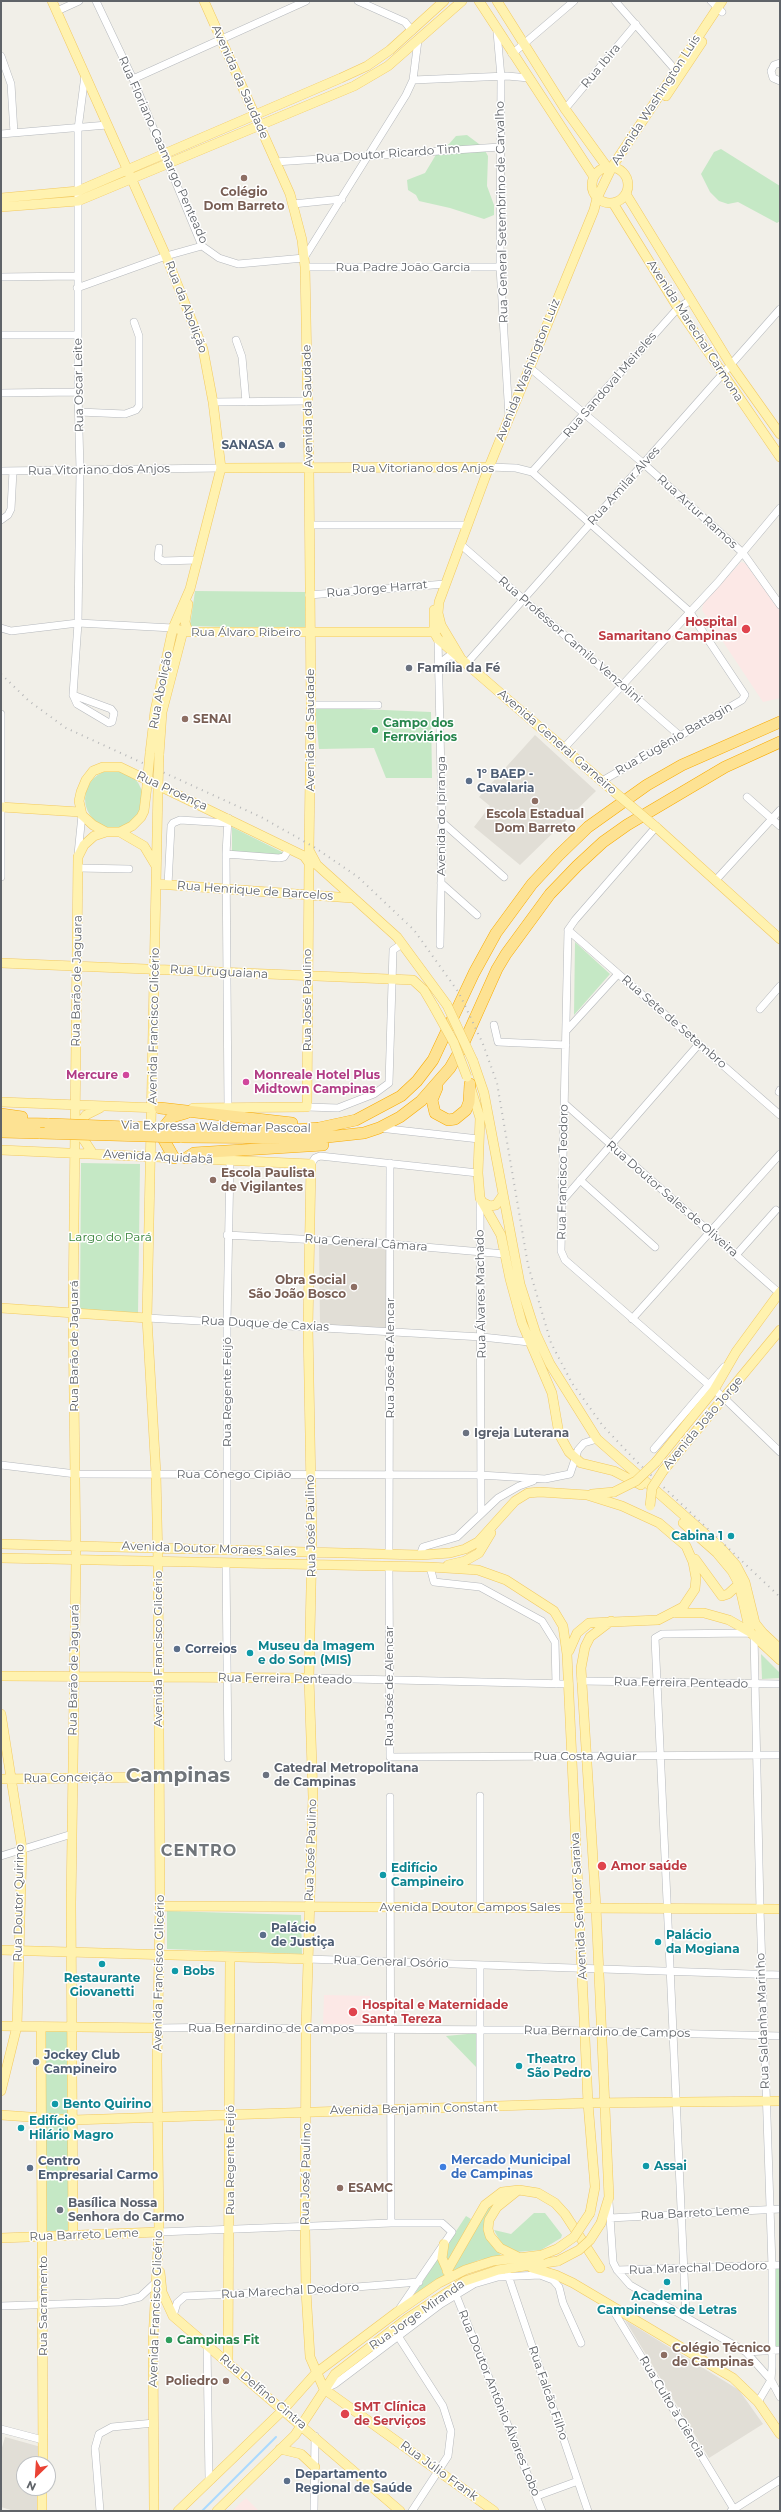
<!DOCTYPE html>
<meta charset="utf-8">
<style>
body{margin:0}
#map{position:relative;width:781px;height:2512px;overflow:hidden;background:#f1efe8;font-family:Montserrat,sans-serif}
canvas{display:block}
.frame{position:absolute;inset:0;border:2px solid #5f6368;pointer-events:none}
.north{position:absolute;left:16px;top:2456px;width:40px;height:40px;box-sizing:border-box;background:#fff;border:1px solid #bfc1c3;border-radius:50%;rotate:205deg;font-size:11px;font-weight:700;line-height:16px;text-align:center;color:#5f6368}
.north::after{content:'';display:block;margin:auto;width:14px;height:18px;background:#ea4335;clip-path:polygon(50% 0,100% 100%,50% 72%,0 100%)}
</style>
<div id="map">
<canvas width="781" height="2512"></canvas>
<div class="frame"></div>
<div class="north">N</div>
</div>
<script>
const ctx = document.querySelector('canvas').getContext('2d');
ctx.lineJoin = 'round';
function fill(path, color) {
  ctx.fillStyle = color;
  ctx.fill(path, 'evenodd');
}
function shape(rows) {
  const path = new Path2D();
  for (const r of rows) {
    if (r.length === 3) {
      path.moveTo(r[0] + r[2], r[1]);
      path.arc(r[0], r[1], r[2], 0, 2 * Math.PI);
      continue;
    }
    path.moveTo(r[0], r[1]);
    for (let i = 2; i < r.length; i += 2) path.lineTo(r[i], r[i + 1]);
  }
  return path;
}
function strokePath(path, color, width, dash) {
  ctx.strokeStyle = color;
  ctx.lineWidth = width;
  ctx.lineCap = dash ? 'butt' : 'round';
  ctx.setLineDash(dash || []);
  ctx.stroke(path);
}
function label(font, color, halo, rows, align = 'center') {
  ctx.font = font + ' Montserrat,sans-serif';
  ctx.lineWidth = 3;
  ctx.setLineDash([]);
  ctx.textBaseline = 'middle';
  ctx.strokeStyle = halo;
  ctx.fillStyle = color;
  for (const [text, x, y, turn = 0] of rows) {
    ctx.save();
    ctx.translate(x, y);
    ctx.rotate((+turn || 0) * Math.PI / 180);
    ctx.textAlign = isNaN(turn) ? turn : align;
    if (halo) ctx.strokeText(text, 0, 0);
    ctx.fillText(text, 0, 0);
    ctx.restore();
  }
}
const education = shape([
 [535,735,596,791,520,865,474,827,490,806,479,797],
 [319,1244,389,1249,388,1330,320,1325],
 [625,2320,739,2390,763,2424,709,2458],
 [5,2437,41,2447,40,2464,24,2464,24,2488,38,2488,37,2511,14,2511,1,2507,1,2451]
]);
const medical = shape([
 [741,562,745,563,780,611,780,698,763,702,702,610,703,604],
 [324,1995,370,1996,370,2001,383,2001,382,2025,323,2024],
 [246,2498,259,2511,233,2511,239,2504]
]);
const green = shape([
 [467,135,483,147,488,156,487,186,494,205,494,215,484,219,450,208,419,201,416,195,408,190,407,180,425,173,440,148,449,144,456,136],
 [721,149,780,186,780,221,777,223,738,202,728,204,719,201,710,192,701,174,714,152],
 [195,591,305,592,305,629,190,626],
 [315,707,431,712,432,778,386,778,374,748,319,749],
 [114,799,29],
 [232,827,282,852,282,856,232,852],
 [575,942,610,974,574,1015],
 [81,1163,140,1164,138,1314,80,1310],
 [761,1654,780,1673,780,1678,762,1679],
 [167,1911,301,1915,302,1954,167,1949],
 [41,2028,75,2029,73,2234,44,2236],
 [478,2033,477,2068,446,2036],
 [505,2195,485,2225,495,2249,502,2256,479,2260,452,2271,482,2214,494,2200],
 [534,2213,545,2213,562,2235,561,2238,541,2250,516,2252,502,2245,494,2230,511,2234],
 [466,2216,471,2219,450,2260,446,2275,412,2298],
 [780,2265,780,2347,775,2347,772,2266]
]);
const stream = shape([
 [202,2511,276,2437]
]);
const minor = shape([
 [96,1,133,79,202,246,219,258,238,264,304,258,406,95,413,80,418,40],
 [358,1,405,22,412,31],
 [615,1,678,73],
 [711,1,722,12],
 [57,11,79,1],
 [497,32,501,77,500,267,509,417],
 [512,54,574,1],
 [1,56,11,84,14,133],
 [780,63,774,65,771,71,773,78,780,81],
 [133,79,306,1],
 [413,80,507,76,529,78],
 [565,109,636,24],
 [1,134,107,125],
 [275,162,500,147],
 [293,204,342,199],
 [305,267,500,267],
 [1,277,77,276],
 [77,288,166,256,202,246],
 [1,335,78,335],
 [236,340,242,357,246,402],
 [529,367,644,464,743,553,780,605],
 [1,393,78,392],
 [213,402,308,401],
 [79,412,125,414,136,410,139,406,139,336,134,322],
 [489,467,516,468,532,472,689,611,745,695,742,700,602,781],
 [1,471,221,468],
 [532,472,678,308,691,300],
 [1,520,8,515,11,509,13,471],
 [309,525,467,525],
 [460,544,680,736],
 [159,548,158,558,163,561,197,560],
 [309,595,445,584],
 [1,628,11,631,78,623,173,628],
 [438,639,442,822,440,945],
 [440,663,449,656,459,657],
 [467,663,780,309],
 [73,695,111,709,114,713,112,722,109,723,77,704,73,695,78,623,80,470,78,392,78,129,85,75],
 [311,705,378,705],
 [1,714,1,877],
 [564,748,718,582,780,508],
 [747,797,780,826],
 [442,822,504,877],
 [656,827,575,920,568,930,561,1251,565,1260,724,1398,780,1452],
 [78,854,82,815],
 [226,854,279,858,284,857,289,849],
 [78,868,129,869],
 [715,881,780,810],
 [441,883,477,915],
 [168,885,171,826,173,823,180,820,228,823],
 [568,930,780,1115],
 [760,1009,780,986],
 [494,1025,498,1042,566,1045],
 [566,1031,618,974],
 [779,1092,780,1090],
 [565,1104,779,1293],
 [228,1107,226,854,228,818],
 [307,1107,338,1108,374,1094,389,1083,393,950,402,944],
 [379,1128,479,1139],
 [311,1164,315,1158,320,1156,478,1173],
 [580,1180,655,1247],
 [480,1198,481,1513],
 [562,1201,699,1044],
 [227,1235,390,1244,505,1254],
 [736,1255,776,1210],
 [147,1318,482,1337,529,1342],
 [632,1319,780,1154],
 [654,1449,724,1367],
 [1,1465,76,1474,480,1475,545,1479,570,1474,578,1450,584,1443,597,1439],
 [227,1550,227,1322,230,1162],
 [389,1553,390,1163],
 [420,1555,423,1547,457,1537,498,1498,519,1486,533,1481],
 [226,1563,228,1758],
 [389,1567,390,1757,780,1755],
 [430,1567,434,1582,480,1587,542,1621,555,1642,556,1684],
 [754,1635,760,1909,772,2266,772,2367,771,2380,758,2402],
 [309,1678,569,1684],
 [581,1681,780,1684],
 [480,1796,480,1907],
 [390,1797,391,2223],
 [1,1856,72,1834],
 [307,1959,780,1975],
 [158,2028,230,2027,306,2029,542,2030,780,2036],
 [480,2108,480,1965],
 [609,2202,613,2262,617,2270,630,2285,746,2352,780,2350],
 [610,2218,780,2209],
 [159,2232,391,2223,442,2223,452,2232,400,2308],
 [617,2270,780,2265],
 [508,2275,588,2511],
 [456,2295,542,2511],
 [610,2305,735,2511],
 [1,2306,120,2302,140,2297,155,2283],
 [173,2316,177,2303,185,2296,306,2291,419,2282],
 [686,2317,655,1638,662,1634,751,1633],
 [398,2336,443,2406,451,2431,448,2456,412,2511],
 [207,2345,209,2479],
 [746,2352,771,2380,780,2397],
 [326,2388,335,2384,441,2304,474,2284,498,2277,540,2275,553,2280,559,2287,563,2303,581,2343],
 [1,2429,43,2440],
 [537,2496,578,2481],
 [100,2511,95,2448,99,2434,112,2427,154,2423],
 [314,2511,315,2436],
 [731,2511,780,2480]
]);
const major = shape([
 [52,1,166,256,203,349,213,402,221,468,190,589,173,628,155,711,150,753],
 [204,1,290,194,302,240,305,267,309,468,311,705,309,850,317,865,397,937,447,1005],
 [479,1,594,177],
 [497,1,565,109,607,167],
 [666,96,702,42],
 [610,185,18],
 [626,194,731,365,780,434],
 [1,198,78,191,341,78,367,66,390,50,444,1],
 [613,203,678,308,780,457],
 [1,207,78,201,354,86,388,66,462,1],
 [221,468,489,467],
 [434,610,434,632,438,639,605,784],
 [173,628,188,632,434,632,439,628],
 [188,632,185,622,188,604],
 [460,657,441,625,438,613,439,602,489,467,594,210,597,198,612,167,722,1],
 [159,755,162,712,183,631],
 [1,807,80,812],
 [656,827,780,939],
 [106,832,93,825,82,815,79,801,81,792,86,780,93,771,103,767,120,767,304,856,309,863,307,1107,193,1108],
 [120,832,132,826,141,817,144,811,147,786],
 [157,884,352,898],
 [1,963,413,980],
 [413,980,424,990,434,1007],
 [473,1061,484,1093,520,1284,536,1334,550,1364,597,1439,720,1547,736,1565,745,1582,755,1623,763,1633,780,1649],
 [471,1089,480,1118,478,1173,480,1198,501,1235,510,1279,522,1323,552,1393,559,1434,569,1452,581,1463,614,1471,641,1485],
 [1,1102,158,1108],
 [1,1150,311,1164,308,1327,312,1543,309,1678,313,1797,306,2029,305,2228,306,2291,310,2357,324,2389,494,2511],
 [93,1154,82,1137,83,1119,86,1115,100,1108],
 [482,1202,490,1206,496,1205,503,1195],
 [1,1308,147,1318],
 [656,1462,714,1390,736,1352,780,1292],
 [663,1471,780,1330],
 [592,1494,614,1492],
 [683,1523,717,1553,732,1571,739,1584,750,1632],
 [1,1544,420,1555,450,1553,465,1549,478,1542,515,1501,528,1493,540,1492,587,1495,622,1506,659,1523,686,1546,693,1562,696,1578,695,1589,683,1607,658,1620,589,1623,577,1633,569,1651],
 [1,1558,430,1567,478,1570,506,1580,554,1611,563,1626,567,1654,588,2103,595,2187,590,2213],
 [695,1559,722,1596,728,1594,739,1584],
 [448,1565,465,1561,479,1553,491,1533],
 [676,1613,704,1613,729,1620,750,1632,780,1660],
 [1,1676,309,1678],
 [1,1714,22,1848,17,2026,1,2091],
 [1,1779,159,1777],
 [160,1906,780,1909],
 [1,1950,307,1959],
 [1,2026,158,2028],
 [41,2028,43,2464],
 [1,2115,73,2120,588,2103,780,2101],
 [517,2191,497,2207,489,2220,488,2229,490,2236,500,2248,520,2258],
 [601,2223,609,2197,596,1907,581,1668,585,1647,590,1637,611,1621],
 [73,2234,71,1904,76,1560,73,1314,78,857,84,845,94,836,106,832,120,832,144,846,156,866],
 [1,2238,159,2232],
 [444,2244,442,2258,449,2274],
 [532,2268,556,2275,573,2283,733,2378,758,2402,780,2434],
 [447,2271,485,2205,502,2192,519,2190,538,2193,555,2203,565,2214,600,2268],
 [160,2272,162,2292,173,2316,400,2511],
 [228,2363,230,1957],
 [280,2449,301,2454,315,2467],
 [42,2511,42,2488],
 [154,2511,153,2340,159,2232,157,2062,160,1906,158,1562,156,1474,147,1318,158,788],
 [178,2511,283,2410,316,2373,397,2312,439,2283,465,2270,493,2261,542,2255],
 [217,2511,295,2435,335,2374,408,2318,465,2281,498,2270,558,2261]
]);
const highway = shape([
 [437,1088,432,1100,435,1113,448,1120,455,1119,466,1110,469,1102,470,1084],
 [160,1108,292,1123],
 [1,1114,22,1117],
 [1,1123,49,1124],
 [179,1129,293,1130,319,1128,356,1120,401,1096,417,1081,433,1060,474,973,496,933,532,884,559,855,588,827,647,785,682,765,780,722],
 [1,1132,40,1133],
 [180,1137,318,1138,364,1133,379,1128,400,1117,421,1101,450,1068,462,1047,497,969,506,954,550,894,577,866,603,842,627,825,725,767,780,742],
 [174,1158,164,1140,164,1127,172,1117,186,1113],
 [186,1158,194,1153,323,1145]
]);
const rail = shape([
 [1,674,29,701,66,728,261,817,314,847,358,877,414,930,459,993,483,1044,497,1083,528,1265,551,1343,572,1383,603,1426,636,1461,780,1597]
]);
const majorBridge = shape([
 [605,784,656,827],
 [147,786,150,753],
 [158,788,159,755],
 [447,1005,473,1061],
 [434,1007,454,1043,467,1077],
 [614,1492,636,1481,656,1462],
 [650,1506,652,1488,663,1471],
 [542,2255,557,2249,574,2237,590,2213],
 [558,2261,579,2250,590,2240,601,2223]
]);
const highwayBridge = shape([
 [49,1124,179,1129],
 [40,1133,180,1137]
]);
const markers = [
 [244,178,4,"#8d6e63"],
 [282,445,4,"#5c6f8a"],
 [746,629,5,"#e0444e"],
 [409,668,4,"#6b7280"],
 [185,719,4,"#8d6e63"],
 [375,730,4,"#2e9e5b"],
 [469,781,4,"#5c6f8a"],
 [535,801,4,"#8d6e63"],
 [126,1075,4,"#d1479c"],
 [246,1082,4,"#d1479c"],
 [213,1180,4,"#8d6e63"],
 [354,1287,4,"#8d6e63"],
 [466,1433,4,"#6b7280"],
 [731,1536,4,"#0f9aa8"],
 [177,1649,4,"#5c6f8a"],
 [250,1653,4,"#0f9aa8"],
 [266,1775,4,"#6b7280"],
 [602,1866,5,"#e0444e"],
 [383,1875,4,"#0f9aa8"],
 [263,1935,4,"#5c6f8a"],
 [658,1942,4,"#0f9aa8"],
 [102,1964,4,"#0f9aa8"],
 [175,1971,4,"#0f9aa8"],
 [353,2012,5,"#e0444e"],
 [36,2062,4,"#5c6f8a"],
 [519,2066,4,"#0f9aa8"],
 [55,2104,4,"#0f9aa8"],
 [21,2128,4,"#0f9aa8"],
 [646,2166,4,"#0f9aa8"],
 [443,2167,4,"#3f7fe0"],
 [30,2168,4,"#5c6f8a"],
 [340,2188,4,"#8d6e63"],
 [60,2210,4,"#6b7280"],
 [667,2282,4,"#0f9aa8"],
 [169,2340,4,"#2e9e5b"],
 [664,2355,4,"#8d6e63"],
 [226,2381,4,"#8d6e63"],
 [345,2414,5,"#e0444e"],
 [287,2481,4,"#5c6f8a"]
];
const streetNames = [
 ["Rua Ibira",601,66,-50],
 ["Avenida da Saudade",240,82,66],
 ["Avenida Washington Luis",656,100,-57],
 ["Rua Floriano Caamargo Penteado",163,150,66],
 ["Rua Doutor Ricardo Tim",388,154,-4],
 ["Rua General Setembrino de Carvalho",502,212,-91],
 ["Rua Padre João Garcia",403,267],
 ["Rua da Abolição",186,307,69],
 ["Avenida Marechal Carmona",695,331,57],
 ["Avenida Washington Luiz",528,370,-68],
 ["Rua Oscar Leite",79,385,-91],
 ["Rua Sandoval Meireles",610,385,-49],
 ["Avenida da Saudade",308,406,-91],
 ["Rua Vitoriano dos Anjos",423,468],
 ["Rua Vitoriano dos Anjos",99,470,-1],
 ["Rua Amilar Alves",624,486,-48],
 ["Rua Artur Ramos",697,512,42],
 ["Rua Jorge Harrat",377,589,-5],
 ["Rua Álvaro Ribeiro",246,632],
 ["Rua Professor Camilo Venzolini",570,640,41],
 ["Rua Abolição",161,690,-79],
 ["Avenida da Saudade",310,730,-90],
 ["Rua Eugênio Battagin",674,739,-30],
 ["Avenida General Garneiro",557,742,41],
 ["Rua Proença",172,791,25],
 ["Avenida do Ipiranga",441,816,-90],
 ["Rua Henrique de Barcelos",255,891,4],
 ["Rua Uruguaiana",219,972,3],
 ["Rua Barão de Jaguara",77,981,-89],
 ["Rua José Paulino",307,1000,-90],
 ["Rua Sete de Setembro",674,1022,41],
 ["Avenida Francisco Glicério",154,1026,-89],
 ["Via Expressa Waldemar Pascoal",216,1127,1],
 ["Avenida Aquidabã",158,1157,3],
 ["Rua Francisco Teodoro",563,1172,-89],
 ["Rua Doutor Sales de Oliveira",672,1199,41],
 ["Rua General Câmara",366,1243,4],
 ["Rua Álvares Machado",481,1294,-91],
 ["Rua Duque de Caxias",265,1324,3],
 ["Rua Barão de Jaguará",74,1346,-90],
 ["Rua José de Alencar",390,1358,-90],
 ["Rua Regente Feijó",227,1392,-90],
 ["Avenida João Jorge",703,1423,-50],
 ["Rua Cônego Cipião",234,1474],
 ["Rua José Paulino",311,1526,-91],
 ["Avenida Doutor Moraes Sales",209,1549,2],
 ["Avenida Francisco Glicério",158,1649,-90],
 ["Rua Barão de Jaguará",74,1670,-89],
 ["Rua Ferreira Penteado",285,1679,1],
 ["Rua Ferreira Penteado",681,1683,1],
 ["Rua José de Alencar",389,1686,-90],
 ["Rua Costa Aguiar",585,1756],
 ["Rua Conceição",68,1778,-1],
 ["Rua José Paulino",311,1850,-88],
 ["Rua Doutor Quirino",19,1903,-89],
 ["Avenida Senador Saraiva",579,1906,-93],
 ["Avenida Doutor Campos Sales",470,1907],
 ["Rua General Osório",391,1962,2],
 ["Avenida Francisco Glicério",159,1973,-89],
 ["Rua Saldanha Marinho",763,2021,-92],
 ["Rua Bernardino de Campos",271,2028],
 ["Rua Bernardino de Campos",607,2032,1],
 ["Avenida Benjamin Constant",414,2109,-1],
 ["Rua Regente Feijó",230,2160,-90],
 ["Rua José Paulino",306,2174,-89],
 ["Rua Barreto Leme",695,2213,-3],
 ["Rua Barreto Leme",84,2235,-2],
 ["Rua Marechal Deodoro",698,2268,-2],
 ["Rua Marechal Deodoro",290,2291,-3],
 ["Rua Sacramento",43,2306,-90],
 ["Avenida Francisco Glicério",156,2309,-88],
 ["Rua Jorge Miranda",417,2315,-35],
 ["Rua Delfino Cintra",263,2392,40],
 ["Rua Falcão Filho",548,2393,71],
 ["Rua Doutor Antônio Álvares Lobo",499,2403,68],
 ["Rua Culto à Ciência",672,2407,59],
 ["Rua Júlio Frank",439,2471,36]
];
const educationNames = [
 ["Colégio",244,192,"center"],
 ["Dom Barreto",244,206,"center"],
 ["SENAI",193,719],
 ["Escola Estadual",535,814,"center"],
 ["Dom Barreto",535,828,"center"],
 ["Escola Paulista",221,1173],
 ["de Vigilantes",221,1187],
 ["Obra Social",346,1280,"right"],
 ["São João Bosco",346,1294,"right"],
 ["ESAMC",348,2188],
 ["Colégio Técnico",672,2348],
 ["de Campinas",672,2362],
 ["Poliedro",218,2381,"right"]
];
const serviceNames = [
 ["SANASA",274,445,"right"],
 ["1º BAEP -",477,774],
 ["Cavalaria",477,788],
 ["Correios",185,1649],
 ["Palácio",271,1928],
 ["de Justiça",271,1942],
 ["Jockey Club",44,2055],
 ["Campineiro",44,2069],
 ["Centro",38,2161],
 ["Empresarial Carmo",38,2175],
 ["Departamento",295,2474],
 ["Regional de Saúde",295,2488]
];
const healthNames = [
 ["Hospital",737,622,"right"],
 ["Samaritano Campinas",737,636,"right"],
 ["Amor saúde",611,1866],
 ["Hospital e Maternidade",362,2005],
 ["Santa Tereza",362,2019],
 ["SMT Clínica",354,2407],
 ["de Serviços",354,2421]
];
const worshipNames = [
 ["Família da Fé",417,668],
 ["Igreja Luterana",474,1433],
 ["Catedral Metropolitana",274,1768],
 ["de Campinas",274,1782],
 ["Basílica Nossa",68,2203],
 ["Senhora do Carmo",68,2217]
];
const leisureNames = [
 ["Campo dos",383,723],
 ["Ferroviários",383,737],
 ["Campinas Fit",177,2340]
];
const hotelNames = [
 ["Mercure",118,1075],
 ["Monreale Hotel Plus",254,1075,"left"],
 ["Midtown Campinas",254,1089,"left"]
];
const parkNames = [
 ["Largo do Pará",110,1237]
];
const cultureNames = [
 ["Cabina 1",723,1536,"right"],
 ["Museu da Imagem",258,1646],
 ["e do Som (MIS)",258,1660],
 ["Edifício",391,1868],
 ["Campineiro",391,1882],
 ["Palácio",666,1935],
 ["da Mogiana",666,1949],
 ["Bobs",183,1971],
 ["Restaurante",102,1978,"center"],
 ["Giovanetti",102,1992,"center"],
 ["Theatro",527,2059],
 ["São Pedro",527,2073],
 ["Bento Quirino",63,2104],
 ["Edifício",29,2121],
 ["Hilário Magro",29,2135],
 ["Assai",654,2166],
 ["Academina",667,2296,"center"],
 ["Campinense de Letras",667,2310,"center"]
];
const shopNames = [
 ["Mercado Municipal",451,2160],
 ["de Campinas",451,2174]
];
const districtNames = [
 ["CENTRO",199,1851]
];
const townNames = [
 ["Campinas",178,1776]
];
fill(education, '#e1ded6');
fill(medical, '#fce8e6');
fill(green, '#c5e8c5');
strokePath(stream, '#aadaff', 2);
strokePath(minor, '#b5b8bc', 8);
strokePath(major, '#f2c960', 10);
strokePath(highway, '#f9ab00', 12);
strokePath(minor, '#fff', 7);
strokePath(major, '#fff2af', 9);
strokePath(highway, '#fde293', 11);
strokePath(rail, '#b6b7b8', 2, [1, 5]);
strokePath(majorBridge, '#f2c960', 10, []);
strokePath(highwayBridge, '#f9ab00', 12, []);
strokePath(majorBridge, '#fff2af', 9);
strokePath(highwayBridge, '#fde293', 11);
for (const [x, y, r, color] of markers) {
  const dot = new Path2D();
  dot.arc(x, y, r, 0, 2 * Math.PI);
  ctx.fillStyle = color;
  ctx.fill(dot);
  strokePath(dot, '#fff', 1.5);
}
label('12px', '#5f6368', '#fff', streetNames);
label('bold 12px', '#785e54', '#fff', educationNames, 'left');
label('bold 12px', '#4e5e75', '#fff', serviceNames, 'left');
label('bold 12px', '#be3a42', '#fff', healthNames, 'left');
label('bold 12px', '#5b616d', '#fff', worshipNames, 'left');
label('bold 12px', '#27864d', '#fff', leisureNames, 'left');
label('bold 12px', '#b23c85', '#fff', hotelNames, 'right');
label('12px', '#348238', '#fff', parkNames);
label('bold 12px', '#0d838f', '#fff', cultureNames, 'left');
label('bold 12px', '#366cbe', '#fff', shopNames, 'left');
ctx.letterSpacing = '1px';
label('bold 16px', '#70757a', '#fff', districtNames);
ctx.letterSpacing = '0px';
label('bold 20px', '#70757a', '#fff', townNames);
</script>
